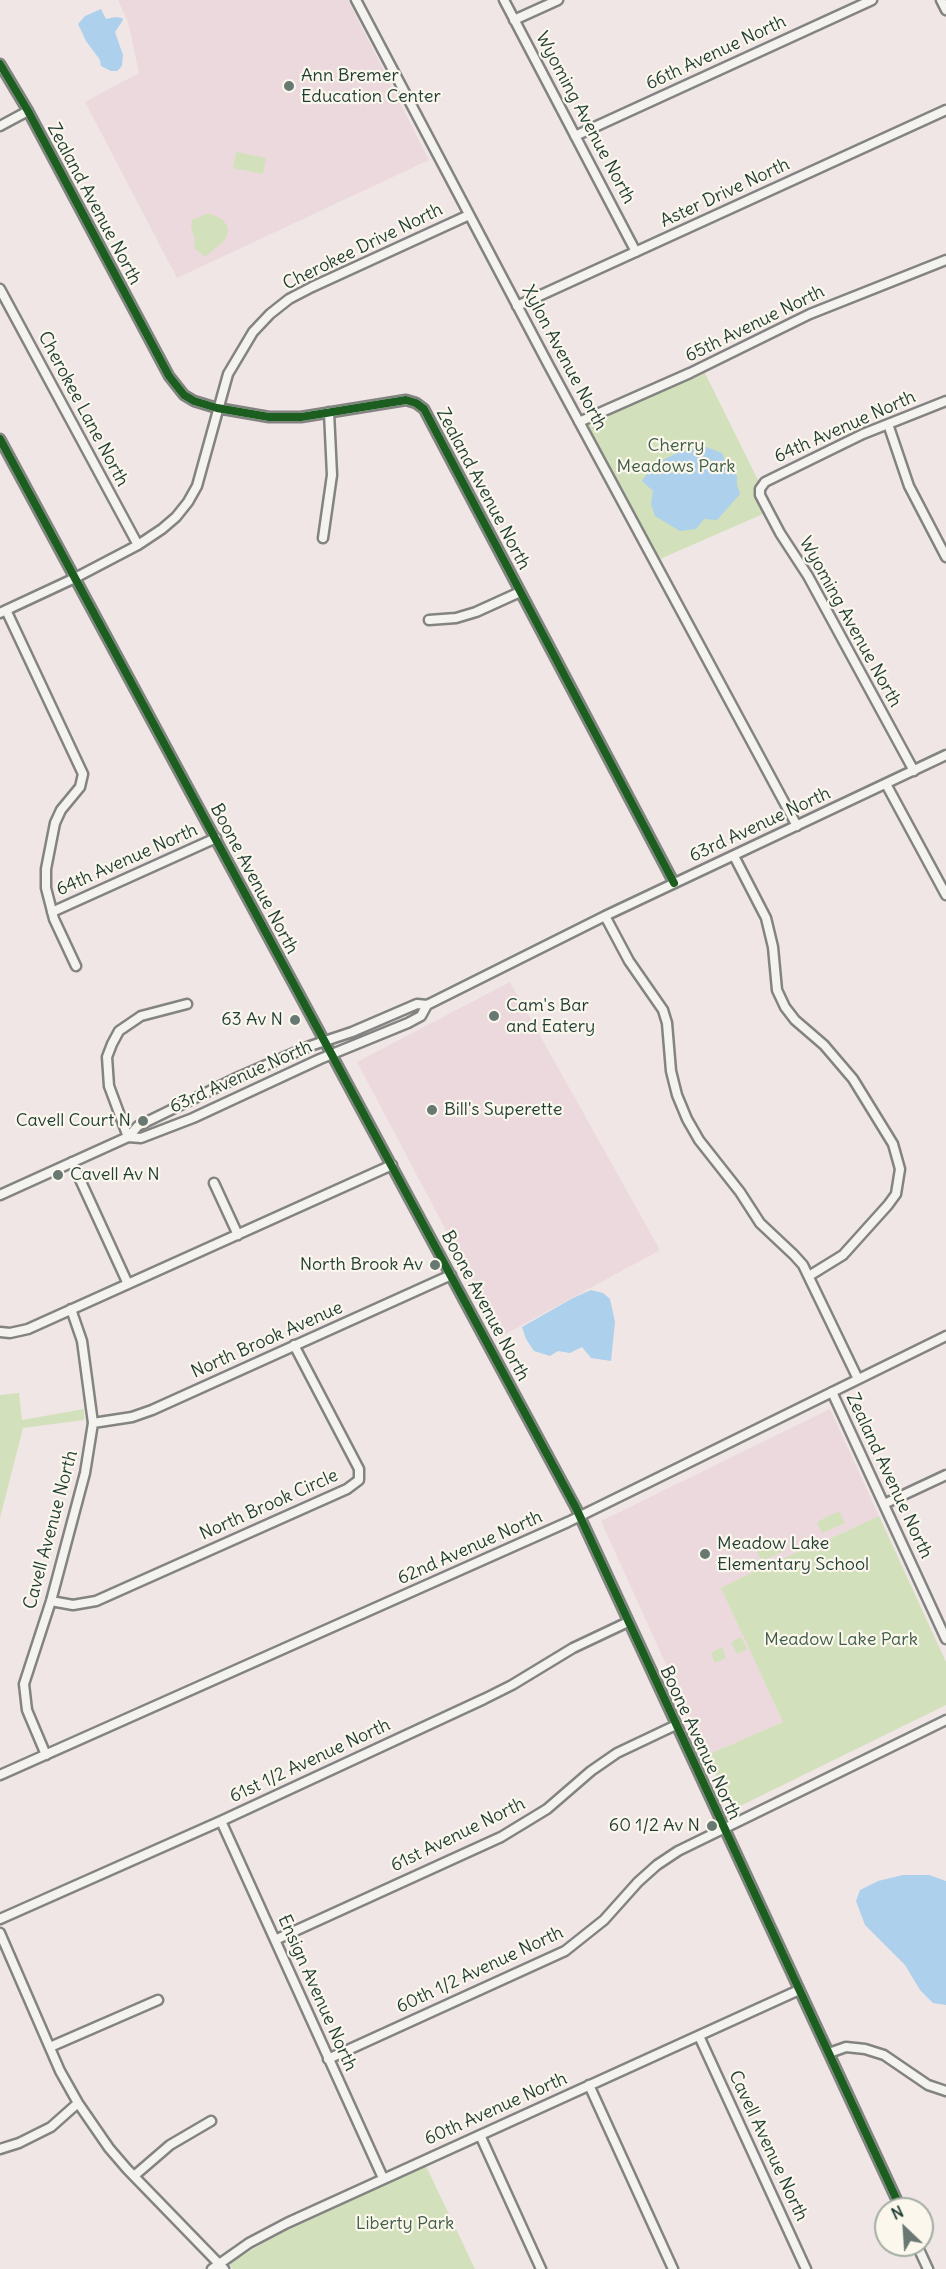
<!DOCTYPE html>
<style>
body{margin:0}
#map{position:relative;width:946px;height:2269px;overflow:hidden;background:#f0e6e6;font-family:Delius,sans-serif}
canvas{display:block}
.north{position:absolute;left:874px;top:2197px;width:60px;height:60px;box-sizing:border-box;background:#fbf7ec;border:2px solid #a3ada2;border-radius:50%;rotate:335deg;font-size:16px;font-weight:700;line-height:24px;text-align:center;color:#1f3d34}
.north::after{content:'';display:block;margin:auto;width:21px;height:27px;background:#687872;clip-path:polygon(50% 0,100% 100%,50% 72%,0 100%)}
</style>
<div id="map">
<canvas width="946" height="2269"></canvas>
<div class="north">N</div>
</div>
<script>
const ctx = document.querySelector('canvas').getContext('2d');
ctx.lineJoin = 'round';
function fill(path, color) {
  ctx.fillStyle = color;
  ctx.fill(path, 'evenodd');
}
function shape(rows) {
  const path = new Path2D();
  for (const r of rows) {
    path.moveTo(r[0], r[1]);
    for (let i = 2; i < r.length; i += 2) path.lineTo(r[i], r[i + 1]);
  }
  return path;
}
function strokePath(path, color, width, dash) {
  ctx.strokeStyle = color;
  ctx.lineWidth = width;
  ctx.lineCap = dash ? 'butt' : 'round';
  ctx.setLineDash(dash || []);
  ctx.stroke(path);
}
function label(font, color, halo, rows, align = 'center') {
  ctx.font = font + ' Delius,sans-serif';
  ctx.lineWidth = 4.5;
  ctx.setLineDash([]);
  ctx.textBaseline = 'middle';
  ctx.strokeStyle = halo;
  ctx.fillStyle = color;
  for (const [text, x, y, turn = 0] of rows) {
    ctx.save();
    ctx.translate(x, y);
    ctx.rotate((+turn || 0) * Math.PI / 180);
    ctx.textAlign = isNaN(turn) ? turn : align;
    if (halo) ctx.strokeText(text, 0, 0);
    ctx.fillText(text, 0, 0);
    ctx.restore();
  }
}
const built = shape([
 [118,0,348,0,429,160,177,278,85,102,139,73,128,22],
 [510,982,660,1250,502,1336,357,1062],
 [830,1409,879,1516,722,1588,783,1722,707,1755,601,1521]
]);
const green = shape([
 [236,152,266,158,263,174,233,168],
 [209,213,222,219,228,227,228,232,225,240,205,257,194,248,195,240,191,227,192,220],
 [705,373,758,480,753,491,763,514,660,559,587,425],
 [19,1393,22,1420,84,1409,84,1420,23,1428,0,1518,0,1395],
 [839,1511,845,1523,822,1533,817,1522],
 [879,1516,946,1662,946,1705,732,1810,707,1755,783,1722,721,1588,775,1561,777,1562,826,1538,827,1540],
 [779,1539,784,1551,761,1561,756,1549],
 [741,1637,747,1649,737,1654,731,1642],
 [722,1647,726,1658,715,1663,711,1653],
 [426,2166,475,2269,233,2269,228,2264,278,2234]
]);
const water = shape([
 [101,9,106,19,116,17,122,18,123,20,115,32,123,55,122,66,117,71,111,71,101,66,100,60,86,41,78,24,85,16],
 [706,447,722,453,726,464,737,476,737,485,740,494,717,520,704,519,696,529,680,531,655,516,651,504,653,491,642,481,653,465,679,452],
 [591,1290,603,1293,610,1299,615,1322,611,1361,591,1358,582,1347,570,1353,558,1351,550,1356,534,1351,526,1339,522,1327,573,1298],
 [903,1875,929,1875,946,1881,946,2005,933,2003,920,1990,905,1965,865,1925,856,1901,860,1890,878,1881]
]);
const minor = shape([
 [356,0,548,364,797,826],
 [504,0,636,252],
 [941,0,946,10],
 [514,20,558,0],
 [0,64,28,111,169,376,184,395,194,401,217,408,269,417,301,417,406,400,416,403,424,409,674,883],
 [0,126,28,111],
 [575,136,872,0],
 [0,289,138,545],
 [517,306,946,110],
 [579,422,690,373,810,314,946,260],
 [888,424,909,486,946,557],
 [0,439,576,1508,901,2209],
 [323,538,332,475,329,412],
 [6,610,83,774,80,787,61,810,55,823,46,869,46,888,54,919,76,966],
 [0,613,75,578,138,545,162,529,176,517,188,502,197,486,228,374,253,332,270,314,289,299,312,287,469,215],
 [429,620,456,618,476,612,520,592],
 [914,771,808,576,780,533,760,495,760,489,765,482,863,434,946,401],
 [886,784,946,895],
 [734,856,766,918,773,947,777,990,785,1007,795,1020,824,1045,853,1079,893,1144,900,1169,896,1194,888,1205,843,1255,809,1276],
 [52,912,216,838],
 [605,916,629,961,663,1010,667,1023,671,1071,677,1095,687,1119,699,1140,740,1192,760,1223,794,1255,803,1265,858,1379],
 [128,1137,141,1138,193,1118,320,1059,408,1023,421,1016,427,1005],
 [128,1137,109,1086,107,1057,112,1044,119,1031,141,1016,187,1004],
 [72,1162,128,1284],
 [214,1183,238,1235],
 [0,1195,128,1137,138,1126,234,1079,310,1046,352,1032,417,1004,427,1005,605,916,946,755],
 [0,1332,10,1333,28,1329,392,1165],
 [832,1392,946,1639],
 [93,1423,132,1417,152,1410,451,1275],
 [884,1504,946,1475],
 [51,1601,73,1605,96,1601,347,1489,359,1480,359,1469,294,1345],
 [46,1755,27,1710,24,1684,51,1601,85,1473,93,1423,82,1341,71,1309],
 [0,1775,568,1522,946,1336],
 [221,1821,383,2178],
 [0,1919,221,1821,484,1699,512,1685,573,1648,628,1622],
 [0,1933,60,2071,78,2103,109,2148,127,2169,224,2269],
 [275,1940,501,1837,547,1809,591,1771,617,1753,676,1725],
 [699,2036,806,2269],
 [50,2047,158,2000],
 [829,2053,846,2047,865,2049,884,2055,928,2085,946,2091],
 [328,2059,565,1951,604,1920,638,1882,657,1865,678,1851,946,1720],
 [589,2085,673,2269],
 [480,2135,541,2269],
 [0,2149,19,2143,51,2127,78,2103],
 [134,2176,170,2145,211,2121],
 [917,2245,928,2269],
 [212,2269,249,2243,287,2223,799,1990]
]);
const cycleway = shape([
 [0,64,28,111,169,376,184,395,194,401,217,408,269,417,301,417,406,400,416,403,424,409,674,883],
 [0,439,576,1508,901,2209]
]);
const markers = [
 [289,86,6,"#687872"],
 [494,1016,6,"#687872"],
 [295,1020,6,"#687872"],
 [432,1110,6,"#687872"],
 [143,1121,6,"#687872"],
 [58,1175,6,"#687872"],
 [435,1265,6,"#687872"],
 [705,1554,6,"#687872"],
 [712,1826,6,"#687872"]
];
const streetNames = [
 ["66th Avenue North",716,53,-25],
 ["Wyoming Avenue North",585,118,62],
 ["Aster Drive North",725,193,-25],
 ["Zealand Avenue North",94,204,62],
 ["Cherokee Drive North",363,247,-26],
 ["65th Avenue North",755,324,-26],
 ["Xylon Avenue North",564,358,62],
 ["Cherokee Lane North",83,409,62],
 ["64th Avenue North",845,427,-24],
 ["Zealand Avenue North",483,489,62],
 ["Wyoming Avenue North",850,622,61],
 ["63rd Avenue North",760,825,-25],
 ["64th Avenue North",127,860,-24],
 ["Boone Avenue North",254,879,62],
 ["63rd Avenue North",241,1077,-24],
 ["Boone Avenue North",485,1306,62],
 ["North Brook Avenue",267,1340,-24],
 ["Zealand Avenue North",889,1476,65],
 ["North Brook Circle",269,1505,-24],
 ["Cavell Avenue North",51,1530,-75],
 ["62nd Avenue North",470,1548,-24],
 ["Boone Avenue North",700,1743,65],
 ["61st 1/2 Avenue North",310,1761,-25],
 ["61st Avenue North",458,1835,-26],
 ["60th 1/2 Avenue North",480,1970,-25],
 ["Ensign Avenue North",317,1993,66],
 ["60th Avenue North",496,2109,-24],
 ["Cavell Avenue North",768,2146,65]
];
const poiNames = [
 ["Ann Bremer",301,76],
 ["Education Center",301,97],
 ["Cam's Bar",506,1006],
 ["and Eatery",506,1027],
 ["63 Av N",283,1020,"right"],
 ["Bill's Superette",444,1110],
 ["Cavell Court N",131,1121,"right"],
 ["Cavell Av N",70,1175],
 ["North Brook Av",423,1265,"right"],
 ["Meadow Lake",717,1544],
 ["Elementary School",717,1565],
 ["60 1/2 Av N",700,1826,"right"]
];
const parkNames = [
 ["Cherry",676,446],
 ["Meadows Park",676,467],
 ["Meadow Lake Park",841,1640],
 ["Liberty Park",405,2224]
];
fill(built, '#ecd9dd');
fill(green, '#d2e1bb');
fill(water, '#add0ec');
strokePath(minor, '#838482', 13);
strokePath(minor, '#f5f3ef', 8);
strokePath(cycleway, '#1b5e20', 8);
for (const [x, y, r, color] of markers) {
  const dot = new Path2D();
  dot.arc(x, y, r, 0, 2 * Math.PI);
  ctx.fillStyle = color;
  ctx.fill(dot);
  strokePath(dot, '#fbf7ec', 2);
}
label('18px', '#1f3d34', '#fbf7ec', streetNames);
label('18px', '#1f3d34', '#fbf7ec', poiNames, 'left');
label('18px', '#3e5d48', '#fbf7ec', parkNames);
</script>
